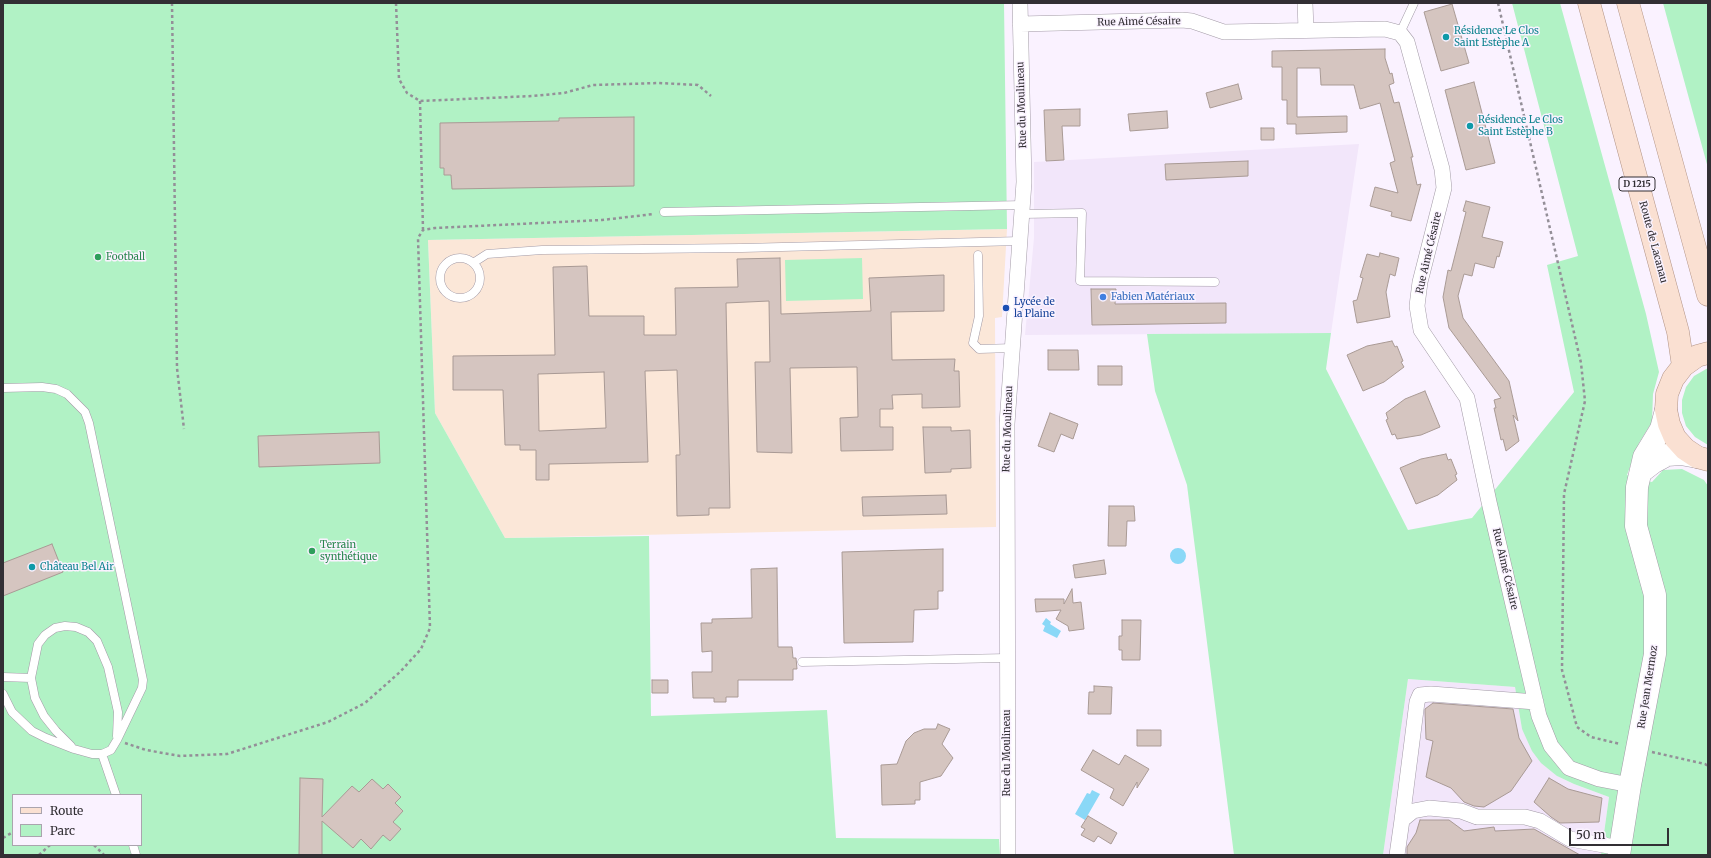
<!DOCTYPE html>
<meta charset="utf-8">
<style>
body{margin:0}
#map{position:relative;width:1711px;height:858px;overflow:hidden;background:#faf2ff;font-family:Merriweather,serif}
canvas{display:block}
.frame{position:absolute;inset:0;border:4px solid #322f34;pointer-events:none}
.legend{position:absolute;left:12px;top:794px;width:130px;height:52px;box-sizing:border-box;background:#faf2ff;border:1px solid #aaa4ae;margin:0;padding:5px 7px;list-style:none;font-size:12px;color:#322f34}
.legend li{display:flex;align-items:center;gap:8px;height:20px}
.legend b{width:20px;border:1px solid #aaa4ae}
.scale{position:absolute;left:1569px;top:828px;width:100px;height:18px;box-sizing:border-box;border:2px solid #322f34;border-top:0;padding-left:5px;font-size:12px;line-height:14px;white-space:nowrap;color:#322f34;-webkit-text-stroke:3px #faf2ff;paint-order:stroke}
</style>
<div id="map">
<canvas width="1711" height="858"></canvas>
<div class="frame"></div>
<ul class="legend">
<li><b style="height:5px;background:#fae0d2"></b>Route</li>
<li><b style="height:11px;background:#b1f2c5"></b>Parc</li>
</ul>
<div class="scale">50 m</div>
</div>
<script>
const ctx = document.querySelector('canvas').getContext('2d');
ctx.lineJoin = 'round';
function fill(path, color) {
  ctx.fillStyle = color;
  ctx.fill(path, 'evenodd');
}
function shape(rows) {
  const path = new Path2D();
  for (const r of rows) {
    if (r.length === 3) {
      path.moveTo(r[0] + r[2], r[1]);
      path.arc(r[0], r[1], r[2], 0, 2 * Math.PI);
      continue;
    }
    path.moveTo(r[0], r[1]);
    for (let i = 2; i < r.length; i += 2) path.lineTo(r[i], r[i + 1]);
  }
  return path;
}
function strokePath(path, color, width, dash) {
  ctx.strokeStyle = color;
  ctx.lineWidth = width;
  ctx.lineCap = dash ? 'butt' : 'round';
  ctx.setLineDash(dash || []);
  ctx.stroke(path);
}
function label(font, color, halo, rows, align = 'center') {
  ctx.font = font + ' Merriweather,serif';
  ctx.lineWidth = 3;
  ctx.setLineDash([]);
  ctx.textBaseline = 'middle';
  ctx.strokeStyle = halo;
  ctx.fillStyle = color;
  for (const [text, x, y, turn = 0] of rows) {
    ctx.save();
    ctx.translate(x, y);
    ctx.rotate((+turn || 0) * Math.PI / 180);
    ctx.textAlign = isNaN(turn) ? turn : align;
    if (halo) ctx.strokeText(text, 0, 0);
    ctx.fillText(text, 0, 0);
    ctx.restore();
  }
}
const built = shape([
 [1359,144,1331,333,1025,335,1034,238,1034,162],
 [1408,679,1515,687,1522,729,1557,776,1574,784,1609,797,1601,855,1383,855]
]);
const education = shape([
 [1007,229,1002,317,995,318,996,527,505,538,435,413,428,240]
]);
const green = shape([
 [3,3,1004,3,1007,229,428,240,435,413,505,538,649,536,651,716,827,710,836,838,999,839,1000,855,3,855],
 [13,795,141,795,141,845,13,845],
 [1512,3,1560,3,1646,314,1659,372,1653,394,1652,422,1639,443,1627,475,1652,482,1663,470,1682,469,1704,480,1708,486,1708,855,1601,855,1609,797,1574,784,1557,776,1541,763,1532,751,1522,729,1515,687,1408,679,1383,855,1234,855,1187,485,1155,391,1147,334,1331,333,1326,369,1408,530,1472,518,1574,392,1547,265,1578,256],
 [1663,3,1708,3,1708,168,1673,40],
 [862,258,863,299,786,301,785,260],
 [1708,368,1708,445,1695,437,1686,426,1682,413,1682,400,1686,387,1694,376]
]);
const water = shape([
 [1178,556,8],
 [1046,618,1051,622,1050,624,1061,631,1057,638,1043,631,1045,626,1042,624],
 [1092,790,1100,794,1085,820,1075,814,1087,793,1090,794]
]);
const building = shape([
 [1452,4,1469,63,1441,71,1424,12,1452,4],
 [1385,49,1385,58,1390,74,1392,73,1394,83,1389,85,1394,103,1399,102,1413,157,1411,157,1417,185,1421,184,1411,221,1391,216,1392,212,1370,206,1375,187,1398,193,1390,163,1395,161,1380,103,1360,109,1354,85,1321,85,1320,68,1297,68,1297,117,1347,116,1347,132,1296,134,1296,124,1287,124,1287,100,1282,100,1282,67,1272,67,1272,51,1385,49],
 [1474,82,1495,163,1466,170,1445,90,1474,82],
 [1238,84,1242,99,1210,108,1206,93,1238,84],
 [1080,109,1080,126,1062,126,1064,160,1046,161,1044,110,1080,109],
 [1167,111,1168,128,1130,131,1128,114,1167,111],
 [634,117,634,186,452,189,451,175,444,175,444,168,440,168,440,123,559,121,559,118,634,117],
 [1261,128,1274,128,1274,140,1261,140,1261,128],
 [1248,161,1248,176,1166,180,1165,164,1248,161],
 [1466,201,1490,207,1482,237,1503,242,1499,257,1497,256,1494,268,1475,263,1472,276,1464,274,1458,296,1463,318,1509,381,1518,421,1513,415,1519,441,1506,451,1503,439,1501,440,1494,408,1496,408,1494,400,1501,398,1449,328,1443,297,1448,270,1451,271,1466,212,1463,211,1466,201],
 [1380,253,1399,258,1395,276,1390,274,1386,292,1390,317,1357,323,1353,301,1357,300,1363,278,1360,277,1367,254,1379,257,1380,253],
 [780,258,781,314,871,311,869,278,944,275,944,311,891,312,892,360,955,359,954,371,959,371,960,407,922,408,922,394,892,395,893,409,880,409,880,427,893,427,893,450,841,451,840,418,858,417,857,367,790,368,792,453,757,452,755,362,770,362,769,301,726,303,730,508,709,508,709,515,677,516,676,455,680,455,677,370,645,371,648,462,549,464,549,480,536,480,536,450,520,450,520,445,505,445,503,390,453,390,453,356,555,355,553,267,587,266,589,316,644,316,644,335,676,335,675,288,738,287,737,259,780,258],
 [604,372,606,428,539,431,538,374,604,372],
 [1091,289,1116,289,1115,304,1226,303,1226,323,1092,325,1091,289],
 [1392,341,1395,347,1397,346,1403,361,1401,362,1404,367,1384,382,1363,391,1347,355,1367,346,1392,341],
 [1048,350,1078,350,1079,370,1048,370,1048,350],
 [1098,366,1122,366,1122,385,1098,385,1098,366],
 [1425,391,1440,427,1421,435,1397,439,1395,434,1392,435,1386,420,1388,419,1386,413,1405,399,1425,391],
 [1050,413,1078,424,1073,439,1061,434,1054,452,1038,446,1050,413],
 [923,427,951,427,951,431,970,430,971,468,951,469,951,472,925,473,923,427],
 [379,432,380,463,259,467,258,436,379,432],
 [1446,454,1448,460,1451,459,1457,474,1455,475,1457,480,1438,495,1416,504,1400,468,1421,459,1446,454],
 [946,495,947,514,863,516,862,497,946,495],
 [1109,506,1134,506,1135,521,1127,521,1126,546,1108,546,1109,506],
 [52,544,63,572,3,596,3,563,52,544],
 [943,549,943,591,938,591,938,609,914,610,913,642,844,643,842,552,943,549],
 [1104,560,1106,574,1075,578,1073,565,1104,560],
 [777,568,778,647,792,647,793,658,796,658,797,669,793,669,793,680,738,680,738,697,726,697,726,702,714,702,714,698,693,698,692,672,712,672,712,651,702,652,701,623,712,623,712,619,752,618,751,569,777,568],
 [1072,589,1073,603,1081,602,1084,629,1069,631,1068,626,1056,619,1061,610,1036,612,1035,599,1064,599,1064,604,1072,589],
 [1122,620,1141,620,1140,660,1122,660,1122,650,1119,650,1119,636,1122,636,1122,620],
 [652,680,668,680,668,693,652,693,652,680],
 [1094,686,1112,687,1111,714,1088,714,1089,692,1094,692,1094,686],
 [1433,703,1513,709,1519,738,1532,761,1511,791,1484,807,1474,806,1464,802,1451,788,1426,777,1433,741,1426,739,1425,712,1425,709,1433,703],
 [938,724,950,729,942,744,953,758,941,776,920,782,920,800,915,800,915,804,882,805,881,765,897,764,906,741,914,733,924,729,936,729,938,724],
 [1137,730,1161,730,1161,746,1137,746,1137,730],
 [1093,750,1119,765,1125,755,1149,769,1137,788,1137,782,1123,806,1110,798,1114,789,1081,770,1093,750],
 [300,778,323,779,322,817,352,786,359,792,372,779,383,789,388,784,401,797,395,803,403,811,393,822,401,829,390,841,383,835,371,849,361,839,353,848,322,821,322,855,299,855,300,778],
 [1549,778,1568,789,1602,798,1599,822,1560,823,1551,817,1534,802,1549,778],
 [1088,816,1117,833,1111,844,1098,836,1094,842,1081,835,1085,829,1081,827,1088,816],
 [1420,820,1449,820,1464,831,1494,827,1495,831,1534,829,1580,855,1407,855,1407,847,1416,833,1420,820]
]);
const path = shape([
 [172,3,177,368,184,429],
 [396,3,399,79,407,93,420,101,533,96,564,93,593,85,659,83,698,85,711,96],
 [1498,3,1581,363,1585,401,1564,494,1562,670,1577,727,1591,737,1620,744],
 [420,101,423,230],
 [125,743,146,750,180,756,227,754,328,722,365,703,400,672,421,649,430,628,418,238,423,230,435,228,602,220,654,214],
 [1652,752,1705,764,1708,766],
 [3,838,13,832],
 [94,845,104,855],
 [39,855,50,845]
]);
const lane = shape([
 [1400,33,1414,3],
 [664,212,1023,205],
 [1023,214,1082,213,1080,281,1215,282],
 [978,255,979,316,973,343,979,349,1013,348],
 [460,278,20],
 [473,263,487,254,542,250,742,248,1020,241],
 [3,388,42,387,56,389,67,394,85,412,89,423,143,680,142,688,117,740,111,750,102,754,92,754,74,749,46,738,32,731,12,712,3,694],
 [802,662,1007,658],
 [3,677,31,678],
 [71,746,56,731,44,716,35,698,31,678,38,644,45,635,55,628,65,626,76,627,88,632,97,641,108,667,118,712,117,736],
 [102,754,116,795],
 [133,845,136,855]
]);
const street = shape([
 [1305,3,1306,30],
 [1020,24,1182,20,1192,21,1224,32,1385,29,1400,33,1407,42,1442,169,1444,188,1420,282,1417,306,1421,330,1467,398,1489,502,1539,716,1551,746,1569,768,1599,779,1630,785],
 [1402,820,1417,702,1420,695,1431,694,1536,702],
 [1008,855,1007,424,1024,182,1020,3],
 [1397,855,1402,820,1413,811,1429,808,1461,811,1477,817,1525,817,1540,821,1570,839,1620,848]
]);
const secondary = shape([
 [1641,472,1654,462,1667,455,1681,454,1697,457],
 [1619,855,1630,785,1655,654,1655,595,1636,526,1637,487,1644,457,1661,429,1666,410]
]);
const primary = shape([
 [1589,3,1678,332,1683,366],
 [1628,3,1708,295],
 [1708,353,1697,356,1683,366,1673,379,1667,394,1666,410,1669,424,1675,438,1685,449,1697,457,1708,460]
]);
const markers = [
 [1446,37,4,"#0f9aa8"],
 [1470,126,4,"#0f9aa8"],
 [98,257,4,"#2e9e5b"],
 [1103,297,4,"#3f7fe0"],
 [1006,308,4,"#1a4fb4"],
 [312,551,4,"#2e9e5b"],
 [32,567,4,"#0f9aa8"]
];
const shields = [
 [1637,184,36]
];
const shieldNames = [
 ["D 1215",1637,184]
];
const streetNames = [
 ["Rue Aimé Césaire",1139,22,-1],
 ["Rue du Moulineau",1022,105,-92],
 ["Route de Lacanau",1653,242,75],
 ["Rue Aimé Césaire",1429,253,-77],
 ["Rue du Moulineau",1008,429,-88],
 ["Rue Aimé Césaire",1505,569,77],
 ["Rue Jean Mermoz",1648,687,-81],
 ["Rue du Moulineau",1007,753,-90]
];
const cultureNames = [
 ["Résidence Le Clos",1454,31],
 ["Saint Estèphe A",1454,43],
 ["Résidence Le Clos",1478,120],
 ["Saint Estèphe B",1478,132],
 ["Château Bel Air",40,567]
];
const leisureNames = [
 ["Football",106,257],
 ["Terrain",320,545],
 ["synthétique",320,557]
];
const shopNames = [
 ["Fabien Matériaux",1111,297]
];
const transitNames = [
 ["Lycée de",1014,302],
 ["la Plaine",1014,314]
];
fill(built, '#f2e6fa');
fill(education, '#fbe7d8');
fill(green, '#b1f2c5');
fill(water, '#8ad8f7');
fill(building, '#d5c5c0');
strokePath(building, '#a99a95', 1);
strokePath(lane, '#a39ba7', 9);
strokePath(street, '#a39ba7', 16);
strokePath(secondary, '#a39ba7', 23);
strokePath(primary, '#b29487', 23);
strokePath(path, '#948f98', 2.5, [3, 3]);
strokePath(lane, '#fff', 8);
strokePath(street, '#fff', 15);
strokePath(secondary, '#fff', 22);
strokePath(primary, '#fae0d2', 22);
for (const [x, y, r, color] of markers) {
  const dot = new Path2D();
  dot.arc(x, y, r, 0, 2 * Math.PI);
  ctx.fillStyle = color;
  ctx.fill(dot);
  strokePath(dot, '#faf2ff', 1.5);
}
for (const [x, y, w] of shields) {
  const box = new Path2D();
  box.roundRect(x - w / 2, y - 7, w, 14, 3);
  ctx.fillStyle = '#faf2ff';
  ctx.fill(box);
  strokePath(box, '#322f34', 1);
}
label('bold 9px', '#322f34', null, shieldNames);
label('10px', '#322f34', '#faf2ff', streetNames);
label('10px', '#0d838f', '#faf2ff', cultureNames, 'left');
label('10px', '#27864d', '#faf2ff', leisureNames, 'left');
label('10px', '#366cbe', '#faf2ff', shopNames, 'left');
label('10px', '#164399', '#faf2ff', transitNames, 'left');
</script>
